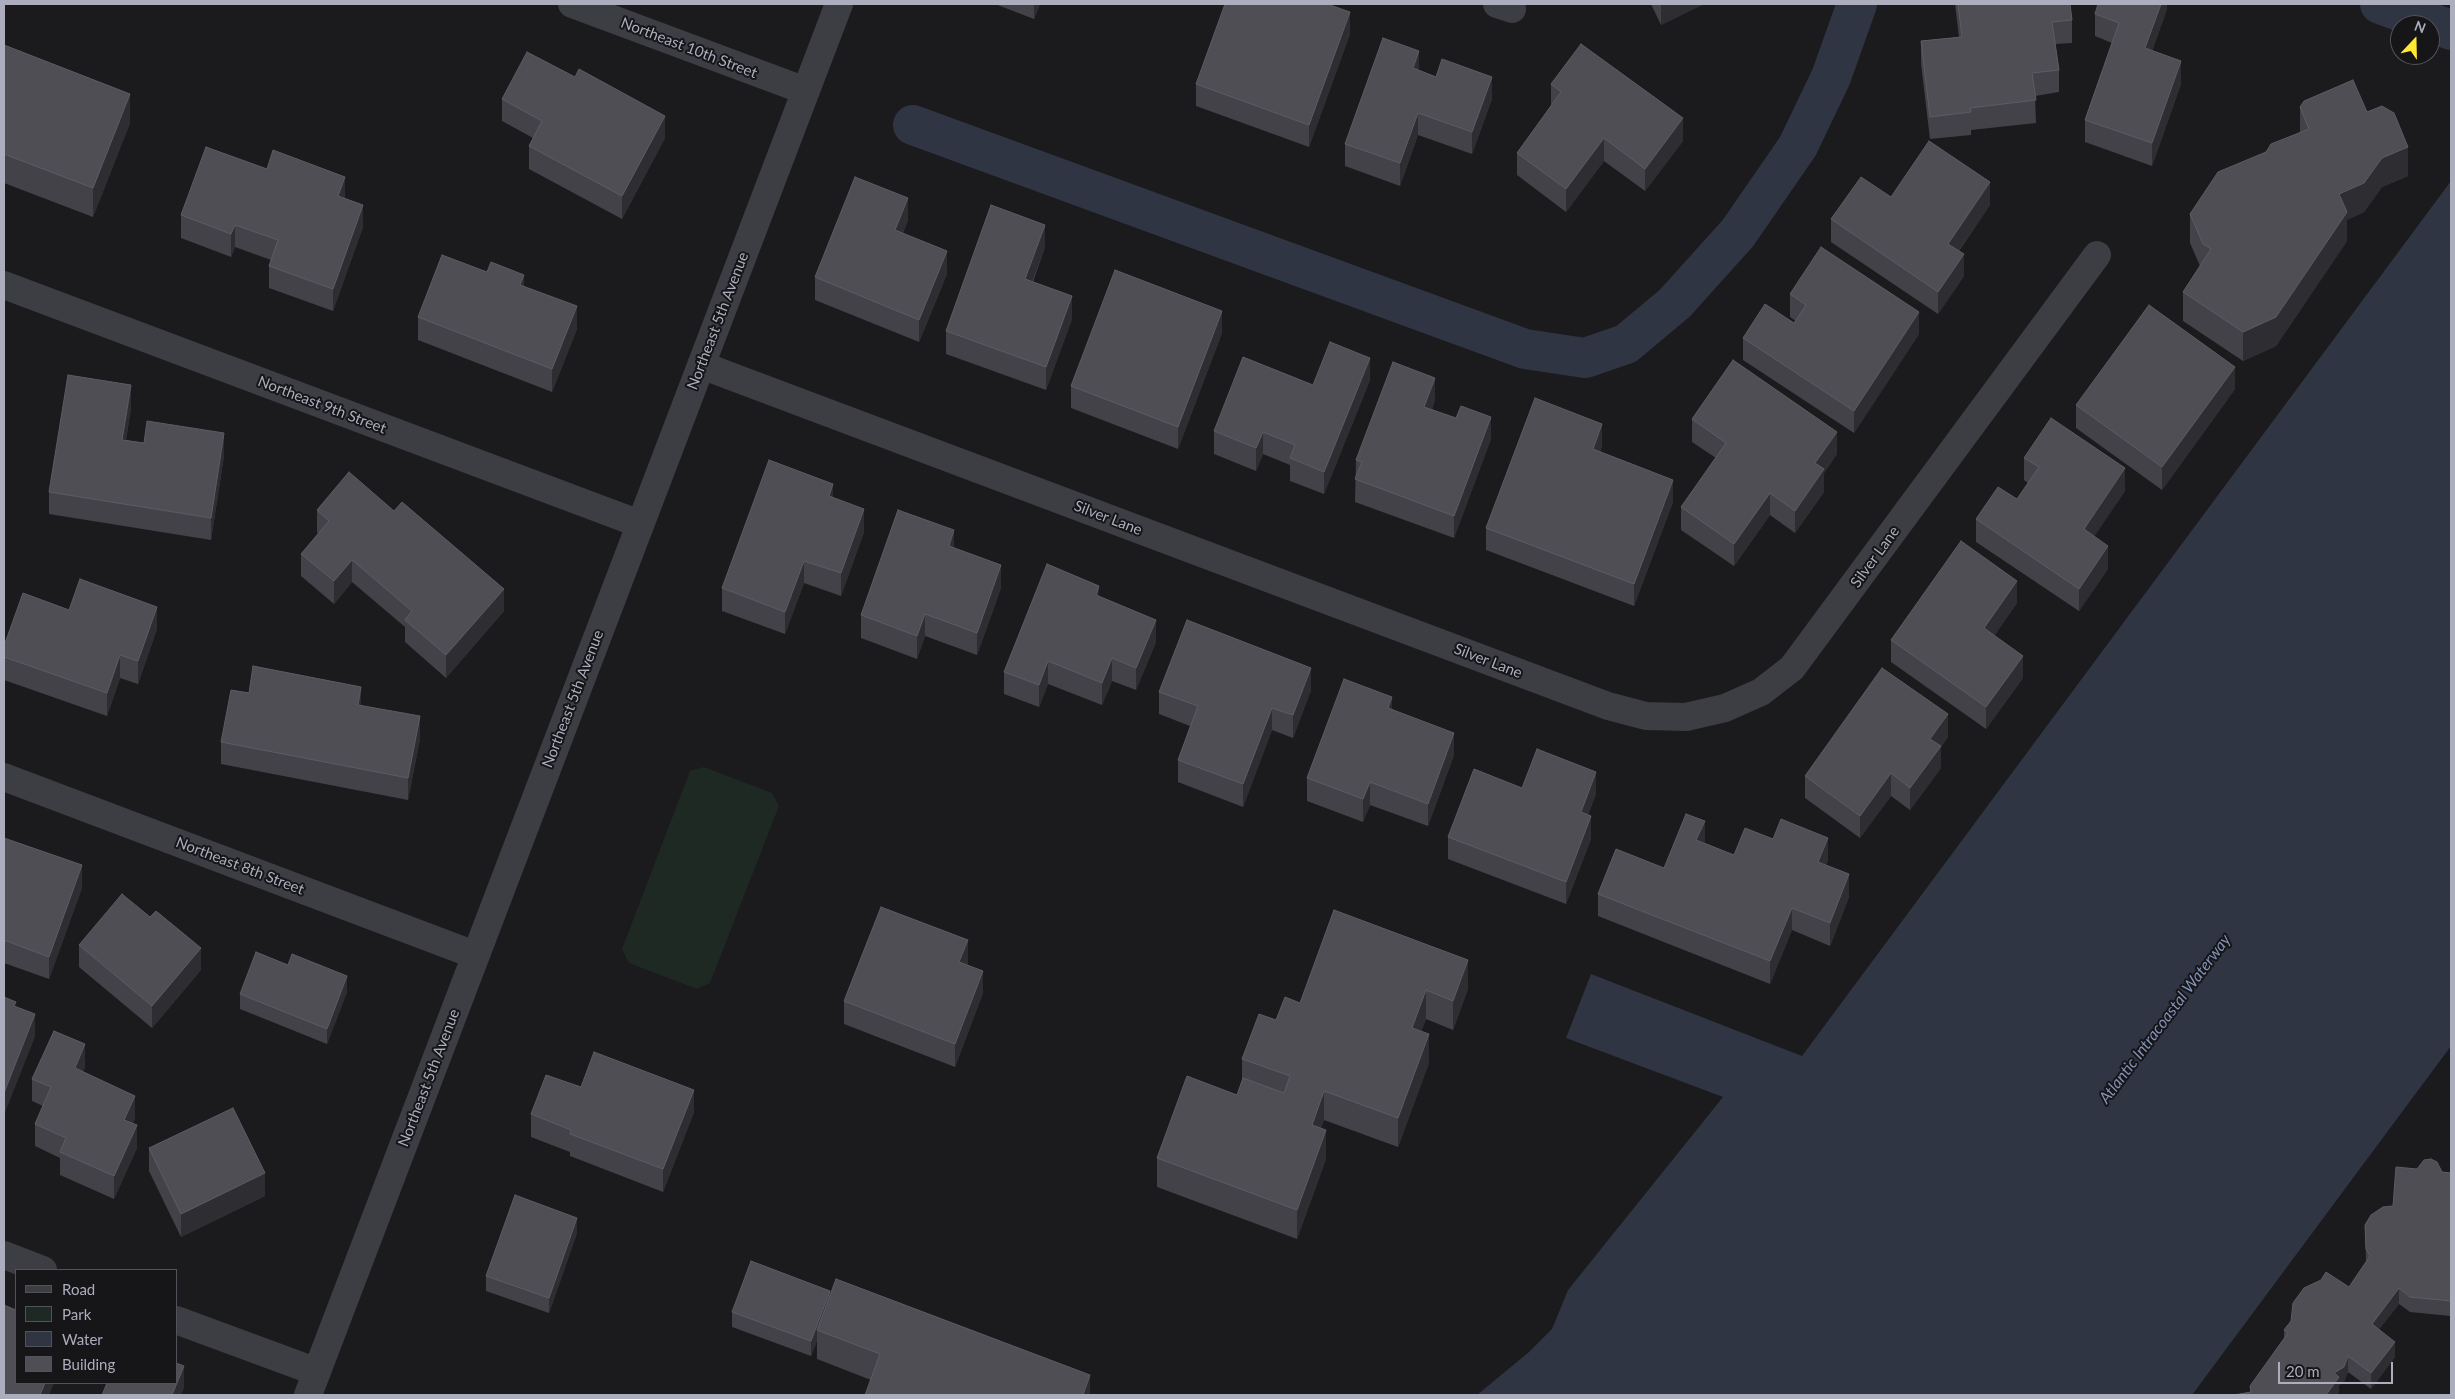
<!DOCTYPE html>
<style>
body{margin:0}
#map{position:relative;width:2455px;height:1399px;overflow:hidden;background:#1b1a1d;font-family:Lato,sans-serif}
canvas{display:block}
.frame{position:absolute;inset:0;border:5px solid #acadbd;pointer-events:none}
.legend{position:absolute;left:15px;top:1269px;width:162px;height:115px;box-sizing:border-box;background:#161518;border:1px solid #52525a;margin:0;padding:6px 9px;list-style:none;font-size:15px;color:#acadbd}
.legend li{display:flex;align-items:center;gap:10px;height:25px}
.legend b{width:25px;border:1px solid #52525a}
.north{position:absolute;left:2390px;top:15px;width:50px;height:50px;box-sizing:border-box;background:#161518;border:1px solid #52525a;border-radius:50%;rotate:21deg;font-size:14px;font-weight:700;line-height:20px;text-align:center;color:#acadbd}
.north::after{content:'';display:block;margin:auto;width:18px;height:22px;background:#ffe830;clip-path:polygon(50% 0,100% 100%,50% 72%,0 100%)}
.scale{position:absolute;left:2278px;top:1362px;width:115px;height:22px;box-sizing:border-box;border:2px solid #acadbd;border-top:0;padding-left:6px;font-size:15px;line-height:18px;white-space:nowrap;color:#acadbd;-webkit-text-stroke:4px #161518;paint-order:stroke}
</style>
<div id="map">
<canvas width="2455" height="1399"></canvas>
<div class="frame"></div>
<ul class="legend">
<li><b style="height:6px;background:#3d3d44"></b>Road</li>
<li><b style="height:14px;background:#1f2923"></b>Park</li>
<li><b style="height:14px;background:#2f3543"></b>Water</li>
<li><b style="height:14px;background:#4e4e54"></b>Building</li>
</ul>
<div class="north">N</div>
<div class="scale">20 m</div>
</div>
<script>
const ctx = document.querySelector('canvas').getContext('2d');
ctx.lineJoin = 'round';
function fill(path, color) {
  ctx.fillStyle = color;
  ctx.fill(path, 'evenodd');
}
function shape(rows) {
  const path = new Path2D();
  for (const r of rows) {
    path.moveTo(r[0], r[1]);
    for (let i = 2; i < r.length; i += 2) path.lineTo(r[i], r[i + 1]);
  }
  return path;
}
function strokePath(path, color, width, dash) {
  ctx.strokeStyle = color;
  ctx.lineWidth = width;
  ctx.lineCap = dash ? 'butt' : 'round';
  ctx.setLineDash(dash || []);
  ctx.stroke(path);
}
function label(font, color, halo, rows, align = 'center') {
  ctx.font = font + ' Lato,sans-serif';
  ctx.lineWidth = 4;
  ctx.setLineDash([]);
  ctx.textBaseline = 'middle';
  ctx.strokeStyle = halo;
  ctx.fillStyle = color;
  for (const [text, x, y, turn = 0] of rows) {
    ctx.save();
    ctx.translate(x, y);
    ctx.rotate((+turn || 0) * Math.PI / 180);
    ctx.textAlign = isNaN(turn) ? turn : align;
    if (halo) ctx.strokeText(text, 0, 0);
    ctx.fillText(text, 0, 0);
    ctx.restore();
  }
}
const green = shape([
 [704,767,772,793,779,806,710,983,697,989,629,963,622,949,690,771]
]);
const water = shape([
 [2451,181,2451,1046,2192,1395,1477,1395,1529,1352,1552,1329,1568,1290,1723,1097,1566,1038,1591,974,1802,1056]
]);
const canal = shape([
 [2380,4,2451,30],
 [913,125,1525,349,1585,358,1626,344,1675,303,1738,233,1798,146,1831,77,1857,4]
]);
const minor = shape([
 [572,4,806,91],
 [1497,4,1512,9],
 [4,285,640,524],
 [701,365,1608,706,1646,716,1686,717,1725,708,1761,692,1792,668,2097,255],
 [4,777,475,955],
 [4,1255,43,1270],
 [176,1320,317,1372],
 [308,1395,839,4]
]);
const wall = shape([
 [995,4,1040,4,1034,19],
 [1651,4,1704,4,1661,25],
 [1955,4,2070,4,2072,20,2072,43,2055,44,2059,70,2059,92,2035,96,2036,123,1971,130,1971,135,1930,139,1921,64,1921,41,1959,37],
 [2167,4,2167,9,2152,51,2181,84,2152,166,2085,142,2085,120,2112,43,2095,36,2095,14],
 [1350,34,1309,147,1196,106,1196,84],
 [4,45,130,123,93,217,4,183],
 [1419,70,1492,99,1472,154,1418,135,1400,186,1345,166,1345,144],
 [1551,84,1683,141,1645,191,1604,161,1566,212,1517,175,1517,153,1551,106],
 [502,99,665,138,622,219,529,169,529,146,533,138,502,121],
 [2300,107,2367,112,2408,176,2382,187,2364,212,2347,220,2347,241,2276,346,2243,361,2183,321,2183,292,2200,266,2190,243,2190,214,2266,152,2300,132],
 [1891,197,1990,205,1959,251,1964,276,1938,314,1831,242,1831,219],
 [345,198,363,227,333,311,269,288,269,266,271,260,235,247,231,257,181,238,181,215],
 [908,220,903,233,947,274,919,342,815,300,815,277],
 [1045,247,1033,282,1072,319,1046,390,946,354,946,331],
 [524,286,577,329,552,392,418,340,418,317],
 [1790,294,1919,334,1854,433,1743,360,1743,338,1794,323,1796,321,1790,317],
 [1222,333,1178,449,1071,408,1071,386],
 [1370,380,1324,494,1290,481,1290,465,1263,454,1256,471,1214,454,1214,431,1313,385],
 [2235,389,2162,490,2076,428,2076,405],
 [1435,400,1432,409,1491,439,1454,538,1355,502,1356,460],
 [131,408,126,440,224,456,211,540,49,514,49,492],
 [1692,419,1837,454,1824,473,1824,492,1795,533,1770,515,1734,566,1681,530,1681,507,1716,458,1692,442],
 [1602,446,1600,452,1673,502,1634,606,1486,550,1486,528],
 [2024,458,2125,491,2094,536,2108,569,2079,611,1976,542,1976,519,2017,499,2028,483,2024,480],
 [317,510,504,611,446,678,405,642,405,627,352,582,334,604,301,576,301,554,318,534,317,532],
 [864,532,841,596,804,583,785,634,722,611,722,588],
 [954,548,1001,588,977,655,925,636,917,659,861,638,861,615],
 [1099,597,1156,642,1136,690,1112,681,1102,705,1048,684,1039,707,1004,694,1004,672],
 [2017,603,1994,636,2023,678,1986,729,1891,662,1891,640],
 [69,610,157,629,138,684,120,678,107,716,4,680,4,646],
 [1311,690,1293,738,1272,730,1243,807,1178,782,1178,760,1190,726,1159,714,1159,692],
 [249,693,361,705,420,739,408,800,221,764,221,742],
 [1392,710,1454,755,1428,826,1370,805,1363,822,1307,801,1307,778],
 [1948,737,1941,747,1941,768,1910,810,1891,796,1860,838,1805,798,1805,776],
 [1522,788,1596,794,1588,815,1591,839,1566,904,1448,859,1448,837],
 [4,838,82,888,49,979,4,963],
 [1705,843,1734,855,1828,860,1826,865,1849,897,1830,946,1792,930,1770,984,1598,916,1598,894,1664,868],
 [1334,910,1468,989,1453,1030,1426,1019,1421,1031,1429,1063,1398,1147,1324,1120,1321,1128,1326,1159,1297,1239,1157,1187,1157,1158,1237,1095,1242,1081,1242,1059,1276,1020,1300,1003],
 [150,917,201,970,152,1028,79,967,79,945],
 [968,963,967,965,983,993,955,1067,844,1024,844,1001],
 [288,965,347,992,327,1044,240,1009,240,994],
 [85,1067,83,1072,135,1118,133,1123,137,1148,114,1199,60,1175,60,1158,35,1146,35,1124,43,1106,32,1101,32,1079],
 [581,1087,694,1112,663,1192,570,1156,570,1152,531,1137,531,1114],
 [149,1148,265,1196,181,1237,149,1171],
 [2442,1172,2451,1173,2451,1316,2410,1312,2399,1304,2379,1329,2395,1357,2371,1389,2348,1372,2344,1382,2339,1385,2339,1392,2337,1395,2234,1395,2250,1392,2250,1386,2284,1339,2284,1330,2349,1287,2366,1262,2365,1225],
 [577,1233,549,1313,486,1291,486,1276],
 [830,1296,1090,1395,871,1380,817,1359,817,1341,811,1356,732,1327,732,1312]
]);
const shadedWall = shape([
 [1034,4,1040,4,1034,19],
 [1661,4,1704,4,1661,25],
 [2161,4,2167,4,2167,9,2145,71,2145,48],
 [1350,12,1350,34,1309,147,1309,125],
 [1419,51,1419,73,1413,68],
 [2181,61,2181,84,2152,166,2152,143],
 [1492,77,1492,99,1472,154,1472,132],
 [130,94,130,123,93,217,93,188],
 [1418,113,1418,135,1400,186,1400,163],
 [665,116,665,138,622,219,622,196],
 [1683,118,1683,141,1645,191,1645,169],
 [1604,138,1604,161,1566,212,1566,189],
 [2408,147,2408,176,2382,187,2364,212,2347,220,2347,241,2276,346,2243,361,2243,332,2339,194,2382,158],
 [345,177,345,199,338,196],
 [1990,182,1990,205,1948,266,1948,244],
 [908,198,908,220,895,253,895,230],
 [363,205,363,227,333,311,333,289],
 [235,225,235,247,231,257,231,234],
 [1045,225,1045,247,1025,301,1025,279],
 [947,251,947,274,919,342,919,320],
 [1964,254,1964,276,1938,314,1938,292],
 [524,275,524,297,520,285],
 [1072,296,1072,319,1046,390,1046,367],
 [577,306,577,329,552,392,552,369],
 [1222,311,1222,333,1178,449,1178,427],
 [1919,312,1919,334,1854,433,1854,411],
 [1370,358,1370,380,1324,494,1324,472],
 [2235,367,2235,389,2162,490,2162,467],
 [1435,378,1435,400,1424,429,1424,407],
 [131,385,131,408,122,462,122,440],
 [1491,417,1491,439,1454,538,1454,516],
 [1602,424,1602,446,1593,472,1593,449],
 [1263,432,1263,454,1256,471,1256,448],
 [1837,432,1837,454,1824,473,1824,492,1795,533,1795,511,1815,463],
 [224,433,224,456,211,540,211,518],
 [2125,468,2125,491,2084,552,2084,529],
 [1673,480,1673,502,1634,606,1634,584],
 [833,484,833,506,829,496],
 [1770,493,1770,515,1734,566,1734,544],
 [864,509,864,532,841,596,841,573],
 [954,530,954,553,949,546],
 [2108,546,2108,569,2079,611,2079,589],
 [352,560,352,582,334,604,334,581],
 [804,561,804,583,785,634,785,612],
 [1001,565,1001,588,977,655,977,633],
 [2017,581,2017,603,1984,651,1984,628],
 [1099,586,1099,608,1096,595],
 [504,589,504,611,446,678,446,655],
 [157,607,157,629,138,684,138,661],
 [925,614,925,636,917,659,917,636],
 [1156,620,1156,642,1136,690,1136,668],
 [120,655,120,678,107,716,107,693],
 [2023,656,2023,678,1986,729,1986,707],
 [1112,658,1112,681,1102,705,1102,683],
 [1048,661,1048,684,1039,707,1039,685],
 [1311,668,1311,690,1293,738,1293,715],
 [361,687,361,709,358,705],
 [1392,697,1392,719,1388,708],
 [1272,708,1272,730,1243,807,1243,784],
 [1948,714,1948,737,1941,747,1941,768,1910,810,1910,788,1930,739],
 [420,716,420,739,408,800,408,778],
 [1454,733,1454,755,1428,826,1428,804],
 [1596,772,1596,794,1581,835,1581,812],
 [1891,773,1891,796,1860,838,1860,816],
 [1370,782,1370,805,1363,822,1363,799],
 [1591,816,1591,839,1566,904,1566,882],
 [1705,821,1705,843,1696,840],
 [1828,838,1828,860,1818,885,1818,862],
 [82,865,82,888,49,979,49,957],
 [1849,874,1849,897,1830,946,1830,923],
 [1792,908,1792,930,1770,984,1770,961],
 [968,940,968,963,959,984,959,962],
 [201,948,201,970,152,1028,152,1006],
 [1468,960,1468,989,1453,1030,1453,1001],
 [983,971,983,993,955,1067,955,1044],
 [347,976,347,992,327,1044,327,1029],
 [1426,990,1426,1019,1412,1057,1412,1028],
 [35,1014,35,1037,4,1115,4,1093],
 [1429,1034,1429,1063,1398,1147,1398,1118],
 [85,1044,85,1067,75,1090,75,1068],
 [694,1090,694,1112,663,1192,663,1169],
 [1324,1091,1324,1120,1312,1154,1312,1125],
 [135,1096,135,1118,124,1142,124,1120],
 [137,1125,137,1148,114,1199,114,1176],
 [1326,1130,1326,1159,1297,1239,1297,1210],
 [265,1173,265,1196,181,1237,181,1214],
 [577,1218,577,1233,549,1313,549,1298],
 [2399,1288,2399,1304,2372,1339,2372,1324],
 [830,1291,830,1306,817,1330,817,1341,811,1356,811,1341],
 [2395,1342,2395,1357,2371,1389,2371,1373],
 [2348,1356,2348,1372,2344,1382,2339,1385,2339,1392,2337,1395,2326,1395,2334,1373],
 [184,1366,184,1388,181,1395,172,1395],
 [1090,1375,1090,1395,1083,1395],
 [45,1383,54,1383,49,1395,40,1395]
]);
const building = shape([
 [1225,4,1327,4,1350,12,1309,125,1196,84,1225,4],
 [1958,4,2070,4,2072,20,2052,22,2059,70,2032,73,2036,100,1970,108,1971,112,1930,117,1921,41,1962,37,1958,4],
 [2098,4,2161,4,2145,48,2181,61,2152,143,2085,120,2119,23,2095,14,2098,4],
 [1383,38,1419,51,1413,68,1436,77,1442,59,1492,77,1472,132,1418,113,1400,163,1345,144,1383,38],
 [1581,44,1683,118,1645,169,1604,138,1566,189,1517,153,1561,92,1551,84,1581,44],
 [4,45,130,94,93,188,4,154,4,45],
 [527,52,575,77,579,69,665,116,622,196,529,146,542,121,502,99,527,52],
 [2353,80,2367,112,2382,106,2394,113,2408,147,2382,158,2364,183,2339,194,2347,212,2276,317,2243,332,2183,292,2211,249,2203,244,2190,214,2218,172,2266,152,2271,144,2309,129,2300,107,2304,101,2353,80],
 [1929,141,1990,182,1948,244,1964,254,1938,292,1831,219,1861,177,1891,197,1929,141],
 [206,147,267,169,273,150,345,177,338,196,363,205,333,289,269,266,278,240,235,225,231,234,181,215,206,147],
 [855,177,908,198,895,230,947,251,919,320,815,277,855,177],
 [991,205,1045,225,1025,279,1072,296,1046,367,946,331,991,205],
 [1821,247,1919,312,1854,411,1743,338,1765,304,1794,323,1806,305,1790,294,1821,247],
 [442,255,487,272,491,262,524,275,520,285,577,306,552,369,418,317,442,255],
 [1115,270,1222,311,1178,427,1071,386,1115,270],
 [2149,305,2235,367,2162,467,2076,405,2149,305],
 [1330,342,1370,358,1324,472,1290,458,1295,445,1263,432,1256,448,1214,431,1243,357,1313,385,1330,342],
 [1733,360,1837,432,1815,463,1824,469,1795,511,1770,493,1734,544,1681,507,1726,443,1692,419,1733,360],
 [1393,362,1435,378,1424,407,1456,418,1461,406,1491,417,1454,516,1355,479,1362,462,1356,460,1393,362],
 [68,375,131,385,122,440,144,443,147,421,224,433,211,518,49,492,68,375],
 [1535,398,1602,424,1593,449,1673,480,1634,584,1486,528,1535,398],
 [2051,418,2125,468,2084,529,2108,546,2079,589,1976,519,1998,487,2017,499,2039,467,2024,458,2051,418],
 [769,460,833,484,829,496,864,509,841,573,804,561,785,612,722,588,769,460],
 [349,472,394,511,402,502,504,589,446,655,405,620,412,611,352,560,334,581,301,554,329,521,317,510,349,472],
 [898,510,954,530,949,546,1001,565,977,633,925,614,917,636,861,615,898,510],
 [1961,541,2017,581,1984,628,2023,656,1986,707,1891,640,1961,541],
 [1047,564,1099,586,1096,595,1156,620,1136,668,1112,658,1102,683,1048,661,1039,685,1004,672,1047,564],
 [80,579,157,607,138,661,120,655,107,693,4,657,4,646,23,593,69,610,80,579],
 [1187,620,1311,668,1293,715,1272,708,1243,784,1178,760,1198,706,1159,692,1187,620],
 [253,666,361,687,358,705,420,716,408,778,221,742,231,690,249,693,253,666],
 [1882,668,1948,714,1930,739,1941,746,1910,788,1891,773,1860,816,1805,776,1882,668],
 [1344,679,1392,697,1388,708,1454,733,1428,804,1370,782,1363,799,1307,778,1344,679],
 [1537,749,1596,772,1581,812,1591,816,1566,882,1448,837,1474,769,1522,788,1537,749],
 [1686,814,1705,821,1696,840,1734,855,1745,828,1773,839,1781,819,1828,838,1818,862,1849,874,1830,923,1792,908,1770,961,1598,894,1616,849,1664,868,1686,814],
 [4,838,82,865,49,957,4,940,4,838],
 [122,894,150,917,156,911,201,948,152,1006,79,945,122,894],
 [881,907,968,940,959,962,983,971,955,1044,844,1001,881,907],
 [1334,910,1468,960,1453,1001,1426,990,1412,1028,1429,1034,1398,1118,1324,1091,1312,1125,1326,1130,1297,1210,1157,1158,1187,1076,1237,1095,1243,1078,1284,1093,1290,1076,1242,1059,1259,1014,1276,1020,1285,997,1300,1003,1334,910],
 [256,952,288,965,292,954,347,976,327,1029,240,994,256,952],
 [4,997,16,1002,14,1006,35,1014,4,1093,4,997],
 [54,1031,85,1044,75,1068,135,1096,124,1120,137,1125,114,1176,60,1152,66,1138,35,1124,51,1087,32,1079,54,1031],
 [594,1052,694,1090,663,1169,570,1134,571,1130,531,1114,546,1075,581,1087,594,1052],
 [233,1108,265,1173,181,1214,149,1148,233,1108],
 [2431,1159,2437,1162,2442,1172,2451,1173,2451,1301,2410,1297,2399,1288,2372,1324,2395,1342,2371,1373,2348,1356,2344,1367,2334,1373,2339,1377,2326,1395,2234,1395,2251,1392,2250,1386,2288,1333,2284,1330,2291,1321,2293,1303,2304,1288,2321,1280,2326,1272,2349,1287,2370,1256,2366,1249,2365,1225,2371,1215,2383,1207,2393,1206,2396,1167,2417,1169,2424,1160,2431,1159],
 [515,1195,577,1218,549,1298,486,1276,515,1195],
 [751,1261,830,1291,811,1341,732,1312,751,1261],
 [836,1279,1090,1375,1083,1395,865,1395,880,1354,817,1330,836,1279],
 [4,1305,16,1310,16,1383,45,1383,40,1395,4,1395,4,1305],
 [176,1363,184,1366,172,1395,102,1395,107,1383,176,1383,176,1363]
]);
const streetNames = [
 ["Northeast 10th Street",689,48,21],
 ["Northeast 5th Avenue",718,321,-69],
 ["Northeast 9th Street",322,405,21],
 ["Silver Lane",1108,518,21],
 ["Silver Lane",1875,557,-54],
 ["Silver Lane",1488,661,21],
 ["Northeast 5th Avenue",573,699,-69],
 ["Northeast 8th Street",240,866,21],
 ["Northeast 5th Avenue",429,1078,-69]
];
const waterNames = [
 ["Atlantic Intracoastal Waterway",2165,1019,-53]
];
fill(green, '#1f2923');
fill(water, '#2f3543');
strokePath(canal, '#2f3543', 40);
strokePath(minor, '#3d3d44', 28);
fill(wall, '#434248');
fill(shadedWall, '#2e2d31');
fill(building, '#4e4e54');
strokePath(building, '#5d5c65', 1);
label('15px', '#acadbd', '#161518', streetNames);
label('italic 16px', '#8193ba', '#161518', waterNames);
</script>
